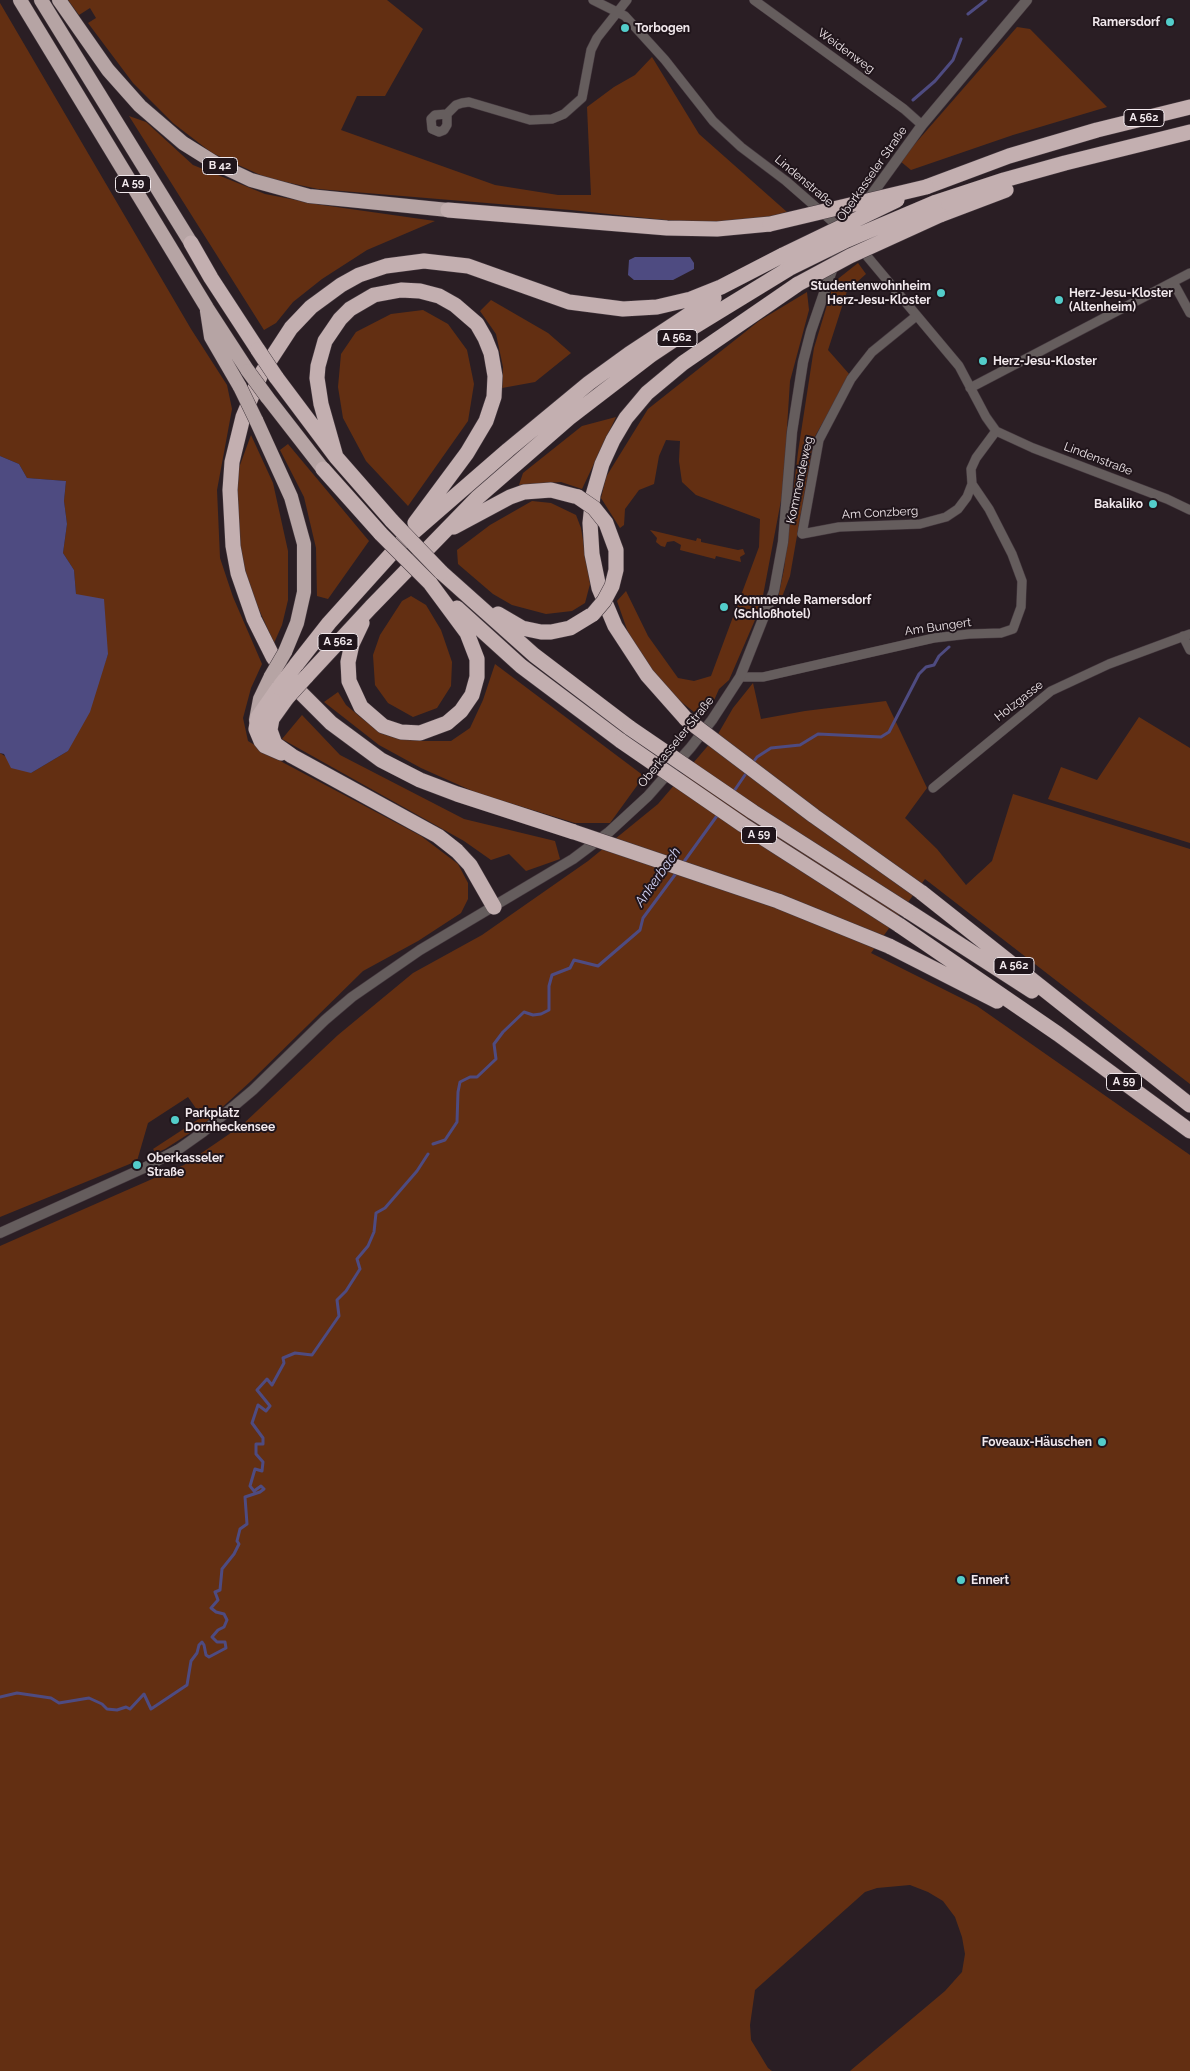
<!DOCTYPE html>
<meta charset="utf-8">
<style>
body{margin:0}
canvas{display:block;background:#2a1e24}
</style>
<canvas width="1190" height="2071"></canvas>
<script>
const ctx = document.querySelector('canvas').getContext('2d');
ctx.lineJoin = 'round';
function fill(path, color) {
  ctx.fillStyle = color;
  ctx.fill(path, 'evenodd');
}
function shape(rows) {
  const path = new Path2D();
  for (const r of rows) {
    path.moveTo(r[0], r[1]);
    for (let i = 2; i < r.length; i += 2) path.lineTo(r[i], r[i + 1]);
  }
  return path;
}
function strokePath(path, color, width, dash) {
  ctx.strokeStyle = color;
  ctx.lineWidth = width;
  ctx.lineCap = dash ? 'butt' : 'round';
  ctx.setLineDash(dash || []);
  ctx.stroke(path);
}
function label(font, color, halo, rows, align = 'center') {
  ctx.font = font + ' Raleway,sans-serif';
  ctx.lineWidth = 4;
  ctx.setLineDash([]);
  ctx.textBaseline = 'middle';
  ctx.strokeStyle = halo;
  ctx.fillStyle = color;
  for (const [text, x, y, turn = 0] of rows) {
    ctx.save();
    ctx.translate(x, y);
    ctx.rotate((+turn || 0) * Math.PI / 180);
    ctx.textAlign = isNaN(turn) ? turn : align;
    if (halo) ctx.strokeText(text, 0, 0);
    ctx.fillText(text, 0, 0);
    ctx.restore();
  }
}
const green = shape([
 [68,0,387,0,423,29,385,96,357,96,341,130,495,185,558,195,591,195,587,107,614,87,635,75,652,57,699,134,787,212,756,220,693,223,571,210,318,189,267,178,212,153,173,123,133,83,88,23,96,18,90,8,79,15],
 [0,3,191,329,227,385,232,409,217,490,220,558,233,597,262,664,251,688,243,718,248,741,284,763,421,836,458,864,468,883,468,899,461,913,418,941,363,971,251,1081,204,1124,165,1149,156,1153,153,1149,202,1117,188,1097,148,1123,137,1161,0,1217,0,753,31,773,68,751,98,681,108,654,76,594,74,570,63,553,67,524,64,501,66,481,27,478,19,464,0,456],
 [1017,27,1030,29,1107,107,1013,135,911,170,900,161],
 [129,116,146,122,193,165,265,194,322,205,435,221,367,250,322,279,293,302,276,323,264,330],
 [858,263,866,274,847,291,828,350,850,375,814,438,790,576,779,605,777,603,784,569,798,452,814,348,834,282],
 [807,292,809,310,790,381,783,490,761,606,729,680,719,689,712,705,699,716,674,696,659,680,630,638,617,601,626,591,648,636,678,678,694,681,711,676,759,547,760,519,696,495,682,482,679,461,680,441,666,440,659,456,654,484,639,490,625,509,624,525,620,528,601,498,606,477,648,409,759,321],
 [491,300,548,333,571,353,535,382,502,388,503,367,496,334,480,311],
 [423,310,448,324,467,350,474,384,468,421,408,506,366,461,343,418,338,387,341,354,356,332,391,314],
 [616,417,582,489,561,482,519,485,523,473,582,426],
 [251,435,273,483,288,551,288,600,282,625,274,643,249,587,233,519,236,476],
 [288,444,369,541,328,599,317,596,316,548,304,497,280,450],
 [532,501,551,503,576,515,581,528,590,584,585,603,572,611,546,614,512,605,493,594,458,564,457,550,490,525],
 [650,530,696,541,697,538,701,539,701,542,738,550,743,549,745,554,740,557,741,562,716,556,715,559,680,550,681,545,674,541,667,542,665,547,661,546,656,542,657,538],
 [411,596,426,605,441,630,452,662,451,686,437,708,413,717,388,703,375,685,373,655,380,635,402,601],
 [495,664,644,776,610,823,575,823,477,793,421,768,379,745,324,702,338,692,346,705,365,721,393,735,420,741,451,741,470,728,483,700],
 [753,683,761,719,805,711,886,701,927,788,905,818,937,849,966,885,992,861,1013,794,1190,849,1190,1084,925,879,871,953,977,1006,1190,1155,1190,2071,850,2071,945,1991,962,1972,965,1954,962,1937,955,1917,943,1901,928,1892,910,1885,877,1888,865,1892,755,1990,750,2025,751,2040,768,2068,772,2071,0,2071,0,1246,184,1165,241,1126,338,1035,413,973,482,935,588,861,658,804,718,734,733,708],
 [302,715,340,755,464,819,555,841,560,859,526,871,509,854,491,860,464,841,282,739],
 [1139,717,1190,748,1190,843,1048,799,1061,767,1097,780]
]);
const water = shape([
 [635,257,690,257,694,263,694,269,673,280,634,280,628,275,629,260],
 [0,456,19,464,27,478,66,481,64,501,67,524,63,553,74,570,76,594,104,599,108,654,90,712,68,751,31,773,11,768,4,754,0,753]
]);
const stream = shape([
 [968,14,986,0],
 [913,100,935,81,953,60,961,39],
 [752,764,757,757,771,748,800,745,818,734,881,737,889,732,919,674,926,667,934,665,939,656,949,647],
 [732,794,747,772],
 [683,863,719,813],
 [433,1144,445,1140,457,1122,458,1092,460,1082,470,1077,477,1077,496,1059,494,1044,503,1032,524,1012,533,1015,541,1014,549,1010,549,986,552,975,570,968,574,960,598,966,640,930,643,918,677,872],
 [0,1697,17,1693,51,1698,59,1703,89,1698,102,1704,107,1709,117,1710,126,1707,130,1709,144,1694,151,1709,187,1685,191,1661,197,1653,199,1645,202,1642,204,1645,206,1655,209,1657,226,1648,225,1642,217,1642,212,1637,218,1630,224,1627,227,1620,224,1614,216,1612,211,1608,218,1600,215,1592,220,1590,222,1569,234,1554,239,1544,237,1541,240,1529,247,1524,245,1497,260,1492,264,1489,261,1486,254,1491,250,1486,255,1469,262,1471,263,1462,256,1454,256,1444,263,1444,263,1438,252,1423,258,1405,266,1411,270,1406,257,1390,267,1379,272,1385,284,1363,283,1358,295,1353,312,1355,339,1316,337,1300,346,1291,360,1269,357,1259,368,1246,374,1232,376,1213,385,1208,417,1171,428,1154]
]);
const minor = shape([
 [593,0,625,16,665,60,713,121,741,147,786,181,841,229],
 [754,0,904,109,922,125],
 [447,114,435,115,431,119,432,129,439,132,444,130,447,125,447,114,456,105,462,103,469,102,530,120,552,119,564,114,582,98,591,50,597,38,627,0],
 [861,249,959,366,986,417,996,431,1033,448,1167,499,1190,510],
 [1173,282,1190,313],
 [915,317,872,352,861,366,851,379,819,440,802,534,839,527,920,524,946,517,958,509,967,497,972,484,971,469,976,458,996,431],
 [970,388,1190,273],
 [1183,636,1190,650],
 [740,677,763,677,934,638,969,634,1001,633,1013,629,1021,607,1022,581,1012,554,989,509,972,484],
 [933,788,1051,691,1109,664,1190,634]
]);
const tertiary = shape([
 [867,201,922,125,1027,0],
 [0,1233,144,1168,179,1149,203,1132,253,1090,325,1020,352,997,420,950,573,859,609,832,648,796,691,747,712,720,740,677,774,591,783,542,792,432,803,362,811,331,842,241]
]);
const trunk = shape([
 [20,0,207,308,248,371],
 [41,0,191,243],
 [59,0,108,70,140,106,183,143,215,163,251,180,309,196,448,210],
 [207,311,211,337,240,387],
 [267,397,323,469],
 [256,420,291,497,304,544,304,592,297,623,285,652],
 [256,720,260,699,271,676]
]);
const motorway = shape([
 [926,187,1009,156,1097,130,1190,107],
 [934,203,1004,180,1065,163,1190,132],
 [448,210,667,228,717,229,770,224],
 [940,215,1006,190],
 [191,243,211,278,258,350],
 [276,377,336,457,392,521],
 [336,457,321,404,317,378,318,366,325,341,340,319,350,309,374,295,401,290,420,291,439,296,455,305,477,324,485,338,491,353,495,376,494,397,486,421,467,453,415,523],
 [323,469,381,534],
 [454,527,510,497,524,492,551,490,578,497],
 [441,572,534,655,630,728],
 [457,608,521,666,621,741],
 [498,614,522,628,541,632,551,632,570,628,593,614],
 [362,623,352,644,348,662,349,681,361,707,383,726,401,732,420,733,447,723,461,711,472,695,477,677,477,659,467,633,430,583],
 [296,665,329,623,401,543,508,450,589,383,629,354,714,298],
 [306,677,371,607,477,498,569,418,651,355,687,331,790,268],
 [279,687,258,717,256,729,261,741,265,746,281,753],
 [287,698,272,719,270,730,275,744,292,756,438,836,457,851,470,865,494,907],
 [686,719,647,675,615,626,599,588,592,554,590,523,593,495,602,464,613,440,626,418,647,393,683,363,798,284],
 [574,832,457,794,420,780,381,760,331,723,293,685,273,657,254,619,238,573,233,546,230,490,232,462,243,417,261,374,291,328,311,307,341,285,359,275,386,266,424,261,468,266,569,302,623,309,657,307,691,299,721,287,783,255],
 [921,892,1190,1105],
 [908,911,1032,991],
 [899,925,1058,1034,1190,1131],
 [889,946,997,1001]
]);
const trunkBridge = shape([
 [248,371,267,397],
 [240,387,256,420],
 [271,676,285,652]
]);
const motorwayBridge = shape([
 [770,224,926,187],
 [783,255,897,200],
 [790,268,847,240,934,203],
 [798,284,850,256,940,215],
 [258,350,276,377],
 [578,497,594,508,606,523,616,550,616,570,612,586,604,601,593,614],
 [392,521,441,572],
 [381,534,430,583],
 [279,687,296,665],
 [287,698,306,677],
 [686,719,814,816,921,892],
 [630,728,753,812,908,911],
 [621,741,743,825,899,925],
 [574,832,778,901,889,946]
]);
const markers = [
 [1170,22,5,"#53cdca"],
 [625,28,5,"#53cdca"],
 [941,293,5,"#53cdca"],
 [1059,300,5,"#53cdca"],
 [983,361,5,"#53cdca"],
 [1153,504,5,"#53cdca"],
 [724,607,5,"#53cdca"],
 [175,1120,5,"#53cdca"],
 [137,1165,5,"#53cdca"],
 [1102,1442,5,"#53cdca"],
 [961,1580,5,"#53cdca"]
];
const shields = [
 [1144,118,40],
 [220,166,35],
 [133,184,35],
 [677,338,40],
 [338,642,40],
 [759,835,35],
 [1014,966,40],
 [1124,1082,35]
];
const shieldNames = [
 ["A 562",1144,118],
 ["B 42",220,166],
 ["A 59",133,184],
 ["A 562",677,338],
 ["A 562",338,642],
 ["A 59",759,835],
 ["A 562",1014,966],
 ["A 59",1124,1082]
];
const poiNames = [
 ["Ramersdorf",1160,22,"right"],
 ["Torbogen",635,28],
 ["Studentenwohnheim",931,286,"right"],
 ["Herz-Jesu-Kloster",931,300,"right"],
 ["Herz-Jesu-Kloster",1069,293],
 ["(Altenheim)",1069,307],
 ["Herz-Jesu-Kloster",993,361],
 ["Bakaliko",1143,504,"right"],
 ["Kommende Ramersdorf",734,600],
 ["(Schloßhotel)",734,614],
 ["Parkplatz",185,1113],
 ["Dornheckensee",185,1127],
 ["Oberkasseler",147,1158],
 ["Straße",147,1172],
 ["Foveaux-Häuschen",1092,1442,"right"],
 ["Ennert",971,1580]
];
const streetNames = [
 ["Weidenweg",846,51,36],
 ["Oberkasseler Straße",872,174,-55],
 ["Lindenstraße",804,181,40],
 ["Lindenstraße",1098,459,21],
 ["Kommendeweg",800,480,-78],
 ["Am Conzberg",880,513,-3],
 ["Am Bungert",938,627,-8],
 ["Holzgasse",1019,701,-38],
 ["Oberkasseler Straße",676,742,-51]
];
const waterNames = [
 ["Ankerbach",658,877,-55]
];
fill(green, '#632f12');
fill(water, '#4e4b81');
strokePath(stream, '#4e4b81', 3);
strokePath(minor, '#463a40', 10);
strokePath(tertiary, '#463a40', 11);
strokePath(trunk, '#463a40', 15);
strokePath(motorway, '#463a40', 16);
strokePath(minor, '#655d5d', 9);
strokePath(tertiary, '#655d5d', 10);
strokePath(trunk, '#b6a4a4', 14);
strokePath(motorway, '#c3afb0', 15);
strokePath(trunkBridge, '#463a40', 15, []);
strokePath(motorwayBridge, '#463a40', 16, []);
strokePath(trunkBridge, '#b6a4a4', 14);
strokePath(motorwayBridge, '#c3afb0', 15);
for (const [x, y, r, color] of markers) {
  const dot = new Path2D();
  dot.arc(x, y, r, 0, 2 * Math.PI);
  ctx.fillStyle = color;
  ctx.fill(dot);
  strokePath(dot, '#20151b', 2);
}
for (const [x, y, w] of shields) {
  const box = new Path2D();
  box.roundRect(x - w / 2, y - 8.5, w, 17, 4);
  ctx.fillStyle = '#20151b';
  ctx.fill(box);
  strokePath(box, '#f1e8ec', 1);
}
label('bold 11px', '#f1e8ec', null, shieldNames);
label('bold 12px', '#f1e8ec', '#20151b', poiNames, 'left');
label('12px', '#f1e8ec', '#20151b', streetNames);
label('italic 14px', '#d3d4f6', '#20151b', waterNames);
</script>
